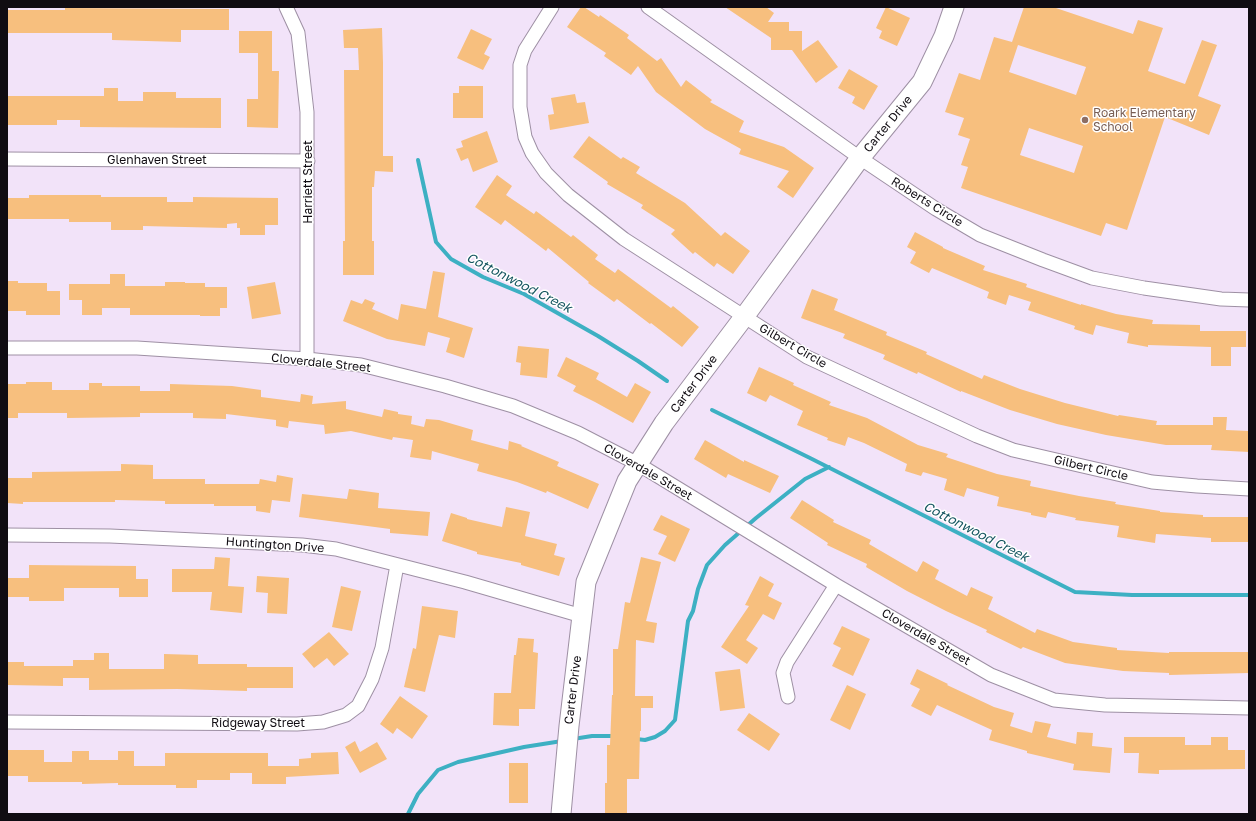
<!DOCTYPE html>
<style>
body{margin:0}
#map{position:relative;width:1256px;height:821px;overflow:hidden;background:#f2e3f9;font-family:"Golos Text",sans-serif}
canvas{display:block}
.frame{position:absolute;inset:0;border:8px solid #100c12;pointer-events:none}
</style>
<div id="map">
<canvas width="1256" height="821"></canvas>
<div class="frame"></div>
</div>
<script>
const ctx = document.querySelector('canvas').getContext('2d');
ctx.lineJoin = 'round';
function shape(rows) {
  const path = new Path2D();
  for (const r of rows) {
    path.moveTo(r[0], r[1]);
    for (let i = 2; i < r.length; i += 2) path.lineTo(r[i], r[i + 1]);
  }
  return path;
}
function strokePath(path, color, width, dash) {
  ctx.strokeStyle = color;
  ctx.lineWidth = width;
  ctx.lineCap = dash ? 'butt' : 'round';
  ctx.setLineDash(dash || []);
  ctx.stroke(path);
}
function fill(path, color) {
  ctx.fillStyle = color;
  ctx.fill(path, 'evenodd');
}
function label(font, color, halo, rows, align = 'center') {
  ctx.font = font + ' "Golos Text",sans-serif';
  ctx.lineWidth = 3;
  ctx.setLineDash([]);
  ctx.textBaseline = 'middle';
  ctx.strokeStyle = halo;
  ctx.fillStyle = color;
  for (const [text, x, y, turn = 0] of rows) {
    ctx.save();
    ctx.translate(x, y);
    ctx.rotate((+turn || 0) * Math.PI / 180);
    ctx.textAlign = isNaN(turn) ? turn : align;
    if (halo) ctx.strokeText(text, 0, 0);
    ctx.fillText(text, 0, 0);
    ctx.restore();
  }
}
const stream = shape([
 [418,160,436,242,451,259,483,277,524,294,598,336,638,361,667,381],
 [712,410,810,458,1075,592,1132,595,1249,595],
 [573,739,592,736,616,736],
 [636,739,645,740,655,737,665,731,675,720,688,621,693,611,698,589,707,565,725,545,756,518,805,479,829,467],
 [408,814,418,794,438,770,458,762,524,747,562,741]
]);
const building = shape([
 [581,7,584,7,599,17,600,15,629,35,627,38,657,61,661,58,681,87,686,80,712,100,710,102,744,121,739,132,784,147,814,168,793,198,777,187,789,171,739,154,741,149,705,129,656,92,638,66,631,75,604,56,606,53,567,27],
 [725,7,766,7,774,13,768,22,789,22,789,31,802,31,802,51,818,40,838,67,816,83,792,50,771,50,771,38],
 [886,7,910,18,897,46,879,38,882,31,876,28],
 [1024,7,1053,7,1133,34,1138,20,1163,28,1148,71,1185,84,1202,40,1217,45,1198,96,1221,105,1209,135,1165,117,1127,230,1106,223,1101,236,961,188,968,167,961,165,970,139,958,135,964,118,945,112,959,73,980,80,994,37,1012,42],
 [1018,45,1086,67,1076,95,1009,72],
 [1029,128,1083,146,1074,173,1020,155],
 [65,8,229,9,229,30,181,30,181,42,112,40,112,33,7,33,7,10,65,10],
 [382,28,383,63,383,156,393,156,393,172,375,171,374,187,372,187,372,241,374,241,374,275,343,275,343,241,345,241,344,70,359,70,358,48,344,48,343,30],
 [471,29,492,39,484,54,490,57,483,70,457,58],
 [239,31,272,31,272,71,279,71,278,128,247,127,247,99,258,99,258,53,239,53],
 [849,69,878,86,864,110,852,103,855,97,838,88],
 [459,86,483,86,483,118,453,118,453,93,459,93],
 [104,88,118,88,118,101,143,101,143,92,176,92,176,98,221,98,221,128,80,127,80,120,57,120,57,125,7,125,7,96,104,96],
 [575,94,577,103,585,102,589,123,550,130,548,115,554,114,551,98],
 [487,131,498,162,473,172,468,158,461,161,456,149,463,147,461,141],
 [589,136,621,159,623,157,640,167,636,173,685,203,721,236,725,232,750,251,733,274,717,263,714,267,695,252,693,254,671,234,675,230,641,208,643,205,607,184,608,182,573,157],
 [497,175,512,186,506,195,534,214,536,211,571,237,573,235,598,255,595,259,615,273,618,269,671,308,673,306,699,327,682,347,651,323,650,324,617,299,614,302,588,283,589,282,548,248,546,251,505,220,501,225,475,207],
 [29,195,101,195,101,197,167,197,167,202,193,202,193,197,278,198,278,225,265,225,265,235,240,235,240,228,237,228,237,223,227,224,227,228,143,226,143,230,111,230,111,222,69,222,69,219,7,219,7,198,29,198],
 [915,232,943,247,943,248,985,266,983,270,1027,284,1026,287,1081,305,1081,304,1116,314,1153,320,1152,324,1200,325,1200,331,1246,331,1246,347,1231,347,1231,366,1211,366,1211,347,1148,345,1148,347,1127,343,1129,333,1096,325,1093,335,1074,329,1075,326,1028,310,1031,302,1009,295,1006,305,987,298,989,292,932,268,929,273,910,263,916,252,907,247],
 [433,271,445,273,438,317,473,328,464,358,446,352,450,338,428,332,425,346,387,339,343,321,351,300,362,304,365,299,375,303,372,309,398,320,401,304,426,309],
 [110,274,125,274,125,286,165,286,165,282,185,282,185,283,205,283,205,287,227,287,227,308,220,308,220,316,200,316,200,315,130,315,130,308,102,308,102,315,82,315,82,300,69,300,69,284,110,284],
 [7,281,18,281,18,283,47,283,47,291,60,291,60,315,26,315,26,311,7,311],
 [275,282,281,314,252,319,247,287],
 [812,289,838,299,834,310,887,332,886,335,927,352,926,354,982,379,984,375,1020,389,1065,403,1118,416,1119,415,1157,421,1156,425,1213,425,1213,417,1227,417,1226,430,1249,431,1249,452,1211,450,1212,445,1166,445,1106,435,1057,424,1010,410,961,391,961,392,918,372,917,374,883,359,885,355,843,338,845,334,801,318],
 [518,346,549,349,547,378,520,375,521,363,516,362],
 [566,357,599,373,596,379,627,397,635,383,651,392,633,423,595,402,573,391,576,386,557,376],
 [759,367,794,383,793,385,831,402,829,405,867,418,918,445,948,454,946,457,997,474,1031,481,1030,486,1079,496,1116,502,1115,504,1160,511,1160,512,1203,515,1203,517,1248,517,1248,542,1211,542,1211,538,1156,534,1155,543,1117,537,1119,526,1075,520,1076,518,1048,512,1046,518,1031,515,1031,513,997,506,999,497,967,488,964,497,944,490,947,479,923,472,921,476,905,471,907,464,864,443,848,437,845,446,827,440,828,438,797,425,803,411,770,395,766,402,747,393],
 [26,382,52,382,52,390,89,390,89,383,102,383,102,386,140,386,140,391,170,391,170,384,232,386,261,390,261,397,300,402,301,394,313,396,312,404,346,401,346,409,382,417,384,409,398,412,398,414,412,416,411,424,424,427,426,419,439,420,473,430,471,440,508,450,509,441,522,445,521,446,559,462,557,466,599,484,588,509,547,491,546,493,517,482,477,471,479,464,432,451,431,460,410,457,413,440,393,437,392,440,351,431,325,434,324,425,289,421,288,428,276,426,276,420,226,414,226,419,193,418,193,413,140,413,140,417,67,418,67,413,18,413,18,418,7,418,7,384,26,384],
 [705,440,744,462,744,460,779,476,770,493,728,474,726,478,694,459],
 [121,464,153,465,153,479,205,479,205,484,259,484,260,479,276,482,277,475,293,478,290,502,272,500,270,513,256,511,256,506,214,506,214,504,165,504,165,501,115,500,115,502,23,502,23,504,7,503,7,478,32,478,32,472,121,471],
 [349,489,379,493,378,508,430,512,428,536,390,533,390,529,299,517,302,494,347,499],
 [802,500,834,520,833,522,871,540,869,544,917,572,923,561,939,570,935,579,967,596,971,587,993,597,988,609,1035,633,1037,629,1073,642,1117,648,1117,650,1169,653,1169,652,1249,652,1249,673,1169,675,1169,673,1123,671,1065,663,1023,647,1021,649,986,632,987,630,946,611,907,591,866,567,867,564,827,545,828,543,790,518],
 [506,507,530,512,525,536,557,544,554,555,565,558,559,576,521,565,521,563,477,554,477,552,442,541,451,513,467,518,467,519,502,527],
 [661,515,690,529,675,562,658,554,667,536,653,530],
 [215,557,230,558,228,586,244,587,242,613,210,610,212,592,172,592,172,569,214,569],
 [641,557,661,562,646,621,657,623,654,643,636,640,635,696,653,696,653,708,641,708,641,731,640,731,639,779,627,779,627,814,605,814,605,783,607,783,607,745,610,745,612,695,613,695,613,649,618,649,625,602,630,603],
 [29,565,136,566,136,579,148,579,148,597,119,597,119,588,64,588,64,601,29,601,29,597,7,597,7,578,29,578],
 [257,576,289,578,287,614,267,613,268,593,256,592],
 [760,576,774,584,768,596,782,603,774,620,763,614,746,640,758,648,747,664,721,647,749,606,745,605],
 [341,586,361,591,352,631,332,627],
 [422,606,458,611,455,638,439,635,425,692,404,687,413,648,416,649],
 [842,626,870,639,853,676,832,666,841,648,833,644],
 [329,632,349,654,334,666,327,658,314,668,302,654],
 [518,638,534,639,533,652,538,653,535,709,519,709,519,726,493,725,494,693,511,693,514,655,516,655],
 [94,653,109,653,109,669,164,669,164,654,198,655,198,664,247,664,247,667,293,667,293,688,247,688,247,691,177,689,89,690,89,678,63,678,63,686,7,685,7,662,24,662,24,666,73,666,73,660,94,660],
 [740,669,745,708,720,711,715,672],
 [917,669,948,684,947,685,994,707,1014,713,1010,726,1032,733,1035,721,1051,724,1047,737,1076,744,1077,732,1093,733,1092,746,1112,748,1110,773,1073,770,1074,764,1027,753,1027,751,989,740,992,730,937,705,931,716,911,706,920,689,910,684],
 [847,685,866,694,850,730,830,720],
 [400,696,428,716,412,739,397,728,393,734,380,724],
 [749,713,780,734,769,751,737,730],
 [1124,737,1185,737,1185,745,1211,745,1211,737,1228,737,1228,750,1245,750,1245,769,1159,770,1159,774,1138,773,1139,753,1124,753],
 [355,741,360,752,377,742,387,759,360,773,345,747],
 [7,750,44,750,44,762,72,762,72,751,89,751,89,760,118,760,118,751,134,751,134,766,165,766,165,753,268,753,268,766,299,766,299,759,311,758,311,753,338,752,339,774,286,777,286,784,252,784,252,773,230,773,230,780,197,780,197,788,176,788,176,785,118,785,118,783,82,784,82,782,28,782,28,776,7,776],
 [509,763,528,763,528,803,509,803]
]);
const street = shape([
 [286,7,298,33,307,112,307,359],
 [552,7,525,50,520,65,520,107,525,137,532,153,546,173,568,195,624,239,807,357,977,436,1013,450,1152,482,1197,486,1249,489],
 [648,7,860,158,936,209,980,235,1043,260,1092,278,1144,288,1221,299,1249,300],
 [7,159,308,161],
 [7,348,137,348,307,359,361,365,445,386,513,406,578,433,638,464,836,585,991,675,1054,700,1105,705,1249,708],
 [7,535,110,536,302,545,336,549,465,582,582,616],
 [788,697,783,673,787,662,836,585],
 [7,722,297,724,323,722,346,715,358,706,372,679,382,648,397,565]
]);
const secondary = shape([
 [561,814,569,726,586,582,627,481,664,423,744,317,860,158,922,82,944,36,954,7]
]);
const markers = [
 [1085,120,4,"#8d6e63"]
];
const educationNames = [
 ["Roark Elementary",1093,113],
 ["School",1093,127]
];
const streetNames = [
 ["Carter Drive",888,124,-51],
 ["Glenhaven Street",157,160],
 ["Harriett Street",308,182,-90],
 ["Roberts Circle",927,202,32],
 ["Gilbert Circle",793,346,30],
 ["Cloverdale Street",321,363,6],
 ["Carter Drive",694,384,-53],
 ["Gilbert Circle",1091,468,13],
 ["Cloverdale Street",648,472,30],
 ["Huntington Drive",275,545,4],
 ["Cloverdale Street",926,637,30],
 ["Carter Drive",573,690,-83],
 ["Ridgeway Street",258,723]
];
const waterNames = [
 ["Cottonwood Creek",519,283,27],
 ["Cottonwood Creek",976,532,27]
];
strokePath(stream, '#3db0c3', 4);
fill(building, '#f7bf7e');
strokePath(street, '#9e90a4', 15);
strokePath(secondary, '#9e90a4', 21);
strokePath(street, '#fff', 13);
strokePath(secondary, '#fff', 19);
for (const [x, y, r, color] of markers) {
  const dot = new Path2D();
  dot.arc(x, y, r, 0, 2 * Math.PI);
  ctx.fillStyle = color;
  ctx.fill(dot);
  strokePath(dot, '#fff', 1.5);
}
label('12px', '#785e54', '#fff', educationNames, 'left');
label('12px', '#100c12', '#fff', streetNames);
label('italic 13px', '#155560', '#fff', waterNames);
</script>
